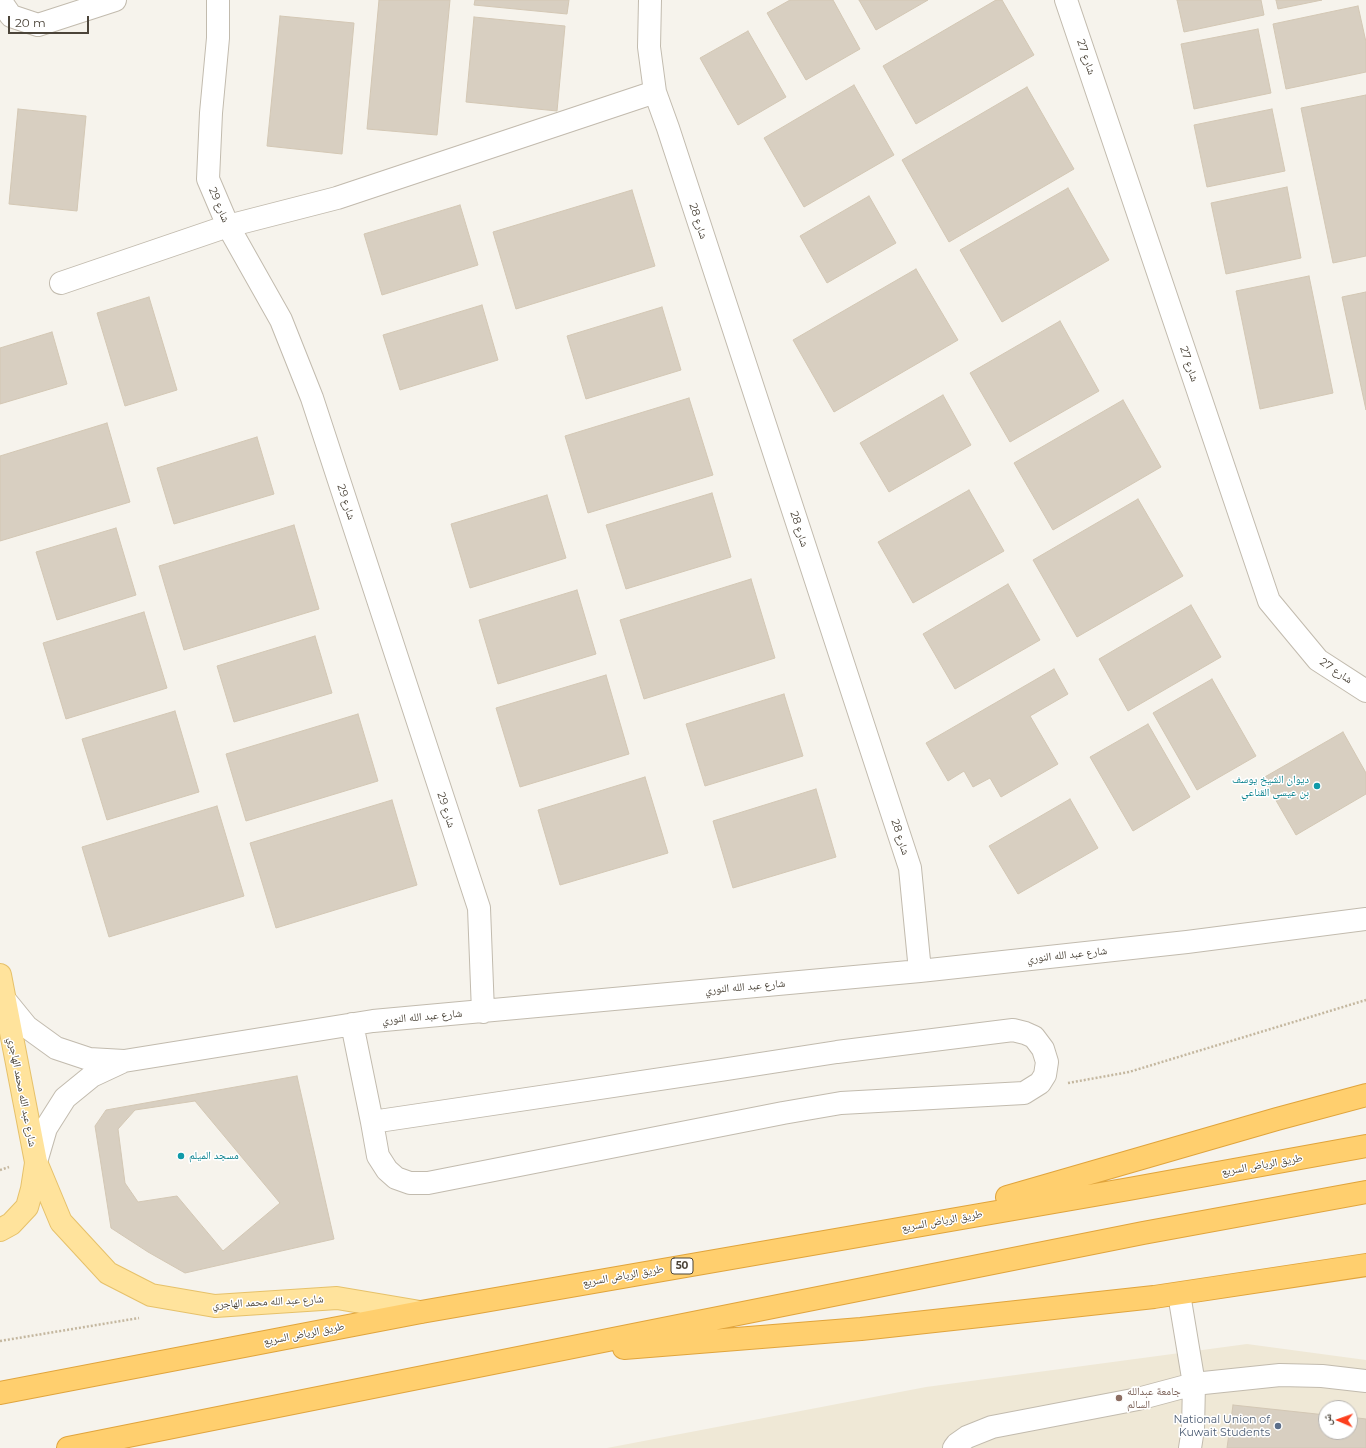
<!DOCTYPE html>
<meta charset="utf-8">
<style>
body{margin:0}
#map{position:relative;width:1366px;height:1448px;overflow:hidden;background:#f6f3ec;font-family:Montserrat,"Noto Naskh Arabic",sans-serif}
canvas{display:block}
.north{position:absolute;left:1318px;top:1400px;width:40px;height:40px;box-sizing:border-box;background:#fff;border:1px solid #b7b4b0;border-radius:50%;rotate:272deg;font-size:11px;font-weight:700;line-height:16px;text-align:center;color:#4b4439}
.north::after{content:'';display:block;margin:auto;width:14px;height:18px;background:#fc3f1d;clip-path:polygon(50% 0,100% 100%,50% 72%,0 100%)}
.scale{position:absolute;left:8px;top:16px;width:81px;height:18px;box-sizing:border-box;border:2px solid #4b4439;border-top:0;padding-left:5px;font-size:12px;line-height:14px;white-space:nowrap;color:#4b4439;-webkit-text-stroke:3px #fff;paint-order:stroke}
</style>
<div id="map">
<canvas width="1366" height="1448"></canvas>
<div class="north">ش</div>
<div class="scale">20 m</div>
</div>
<script>
const ctx = document.querySelector('canvas').getContext('2d');
ctx.lineJoin = 'round';
function fill(path, color) {
  ctx.fillStyle = color;
  ctx.fill(path, 'evenodd');
}
function shape(rows) {
  const path = new Path2D();
  for (const r of rows) {
    path.moveTo(r[0], r[1]);
    for (let i = 2; i < r.length; i += 2) path.lineTo(r[i], r[i + 1]);
  }
  return path;
}
function strokePath(path, color, width, dash) {
  ctx.strokeStyle = color;
  ctx.lineWidth = width;
  ctx.lineCap = dash ? 'butt' : 'round';
  ctx.setLineDash(dash || []);
  ctx.stroke(path);
}
function label(font, color, halo, rows, align = 'center') {
  ctx.font = font + ' Montserrat,"Noto Naskh Arabic",sans-serif';
  ctx.lineWidth = 3;
  ctx.setLineDash([]);
  ctx.textBaseline = 'middle';
  ctx.strokeStyle = halo;
  ctx.fillStyle = color;
  for (const [text, x, y, turn = 0] of rows) {
    ctx.save();
    ctx.translate(x, y);
    ctx.rotate((+turn || 0) * Math.PI / 180);
    ctx.textAlign = isNaN(turn) ? turn : align;
    if (halo) ctx.strokeText(text, 0, 0);
    ctx.fillText(text, 0, 0);
    ctx.restore();
  }
}
const education = shape([
 [1247,1344,1366,1360,1366,1448,607,1448,926,1387],
 [1326,1408,1350,1408,1350,1432,1326,1432]
]);
const building = shape([
 [379,0,450,0,437,135,367,129,379,0],
 [475,0,569,0,567,14,474,5,475,0],
 [790,0,833,0,860,49,806,80,767,13,790,0],
 [859,0,928,0,876,30,859,0],
 [996,0,1002,0,1034,55,916,124,883,66,996,0],
 [1177,0,1261,0,1264,15,1184,32,1177,0],
 [1276,0,1322,0,1278,9,1276,0],
 [1358,6,1366,42,1366,72,1286,89,1273,24,1358,6],
 [280,16,354,23,342,154,267,146,280,16],
 [474,17,565,26,557,111,466,102,474,17],
 [1258,29,1271,93,1194,109,1181,44,1258,29],
 [748,31,786,97,738,125,700,58,748,31],
 [854,85,894,155,804,207,764,138,854,85],
 [1027,87,1074,169,949,242,902,160,1027,87],
 [1366,95,1366,256,1333,263,1301,108,1366,95],
 [18,109,86,116,77,211,9,204,18,109],
 [1272,109,1285,171,1207,187,1194,125,1272,109],
 [1287,187,1301,258,1226,274,1211,203,1287,187],
 [1068,188,1109,260,1002,322,960,250,1068,188],
 [632,190,655,266,516,309,493,232,632,190],
 [869,196,896,243,827,283,800,236,869,196],
 [460,205,478,265,382,295,364,234,460,205],
 [916,269,958,340,834,412,793,340,916,269],
 [1309,276,1333,393,1260,409,1236,291,1309,276],
 [1366,292,1366,410,1342,297,1366,292],
 [149,297,177,390,125,406,97,313,149,297],
 [482,305,498,360,400,390,383,335,482,305],
 [662,307,681,370,586,399,567,336,662,307],
 [1060,321,1099,391,1010,442,970,373,1060,321],
 [52,332,67,384,0,404,0,348,52,332],
 [943,395,971,445,889,492,860,443,943,395],
 [689,398,713,475,588,513,565,436,689,398],
 [1123,400,1161,467,1053,530,1014,463,1123,400],
 [107,423,130,502,0,541,0,456,107,423],
 [257,437,274,494,174,524,157,468,257,437],
 [969,490,1004,551,913,603,878,542,969,490],
 [712,493,731,557,626,589,606,525,712,493],
 [547,495,566,558,470,588,451,524,547,495],
 [1138,499,1183,576,1077,637,1033,560,1138,499],
 [294,525,319,609,184,650,159,566,294,525],
 [116,528,136,595,57,620,36,552,116,528],
 [751,579,775,658,644,699,620,620,751,579],
 [1008,584,1040,640,955,689,923,634,1008,584],
 [577,590,596,654,498,684,479,620,577,590],
 [1191,605,1221,657,1128,711,1099,659,1191,605],
 [144,612,167,688,66,719,43,643,144,612],
 [315,636,332,693,234,722,217,666,315,636],
 [1054,669,1068,694,1030,716,1058,764,1001,797,990,778,973,787,964,771,948,781,926,743,1054,669],
 [606,675,629,754,520,787,496,708,606,675],
 [1212,679,1256,756,1197,790,1153,713,1212,679],
 [784,694,803,756,705,786,686,724,784,694],
 [175,711,199,792,107,820,82,739,175,711],
 [358,714,378,781,246,821,226,754,358,714],
 [1148,724,1190,797,1133,831,1090,757,1148,724],
 [1343,732,1366,773,1366,794,1296,835,1263,778,1343,732],
 [645,777,668,853,560,885,538,810,645,777],
 [816,789,836,857,733,888,713,821,816,789],
 [1070,799,1098,848,1018,894,989,846,1070,799],
 [392,800,417,885,276,928,250,843,392,800],
 [217,806,244,896,109,937,82,847,217,806],
 [297,1076,334,1239,185,1273,148,1252,111,1228,95,1126,106,1110,297,1076],
 [195,1101,280,1203,223,1251,177,1196,138,1202,125,1183,118,1129,135,1110,195,1101],
 [1233,1405,1326,1415,1326,1432,1350,1432,1350,1417,1366,1419,1366,1448,1227,1448,1233,1405]
]);
const path = shape([
 [1068,1083,1129,1072,1366,1000],
 [0,1170,9,1167],
 [0,1341,139,1318]
]);
const minor = shape([
 [0,0,11,16,38,25,115,0],
 [218,0,218,38,211,113,208,179,228,226,281,320,312,398,479,908,483,1012],
 [650,0,649,47,655,92,668,128,910,868,920,971],
 [1066,0,1269,601,1318,660,1366,691],
 [61,283,228,226,337,198,655,92],
 [5,1000,27,1027,56,1048,89,1059,124,1061,373,1021,920,971,1187,942,1366,919],
 [352,1024,372,1122,378,1156,387,1170,396,1178,410,1183,428,1183,783,1113,841,1103,1024,1093,1040,1083,1045,1075,1047,1062,1043,1049,1034,1037,1025,1033,1013,1030,837,1052,721,1070,372,1122],
 [36,1162,46,1128,65,1098,92,1076,122,1062],
 [1179,1294,1194,1384,1193,1429,1190,1448],
 [954,1448,957,1444,967,1437,992,1427,1138,1399,1194,1384,1280,1375,1322,1376,1366,1381]
]);
const major = shape([
 [0,975,36,1162,61,1222,108,1273,151,1295,215,1306,337,1298,420,1312],
 [0,1230,11,1224,27,1207,32,1189,36,1163]
]);
const highway = shape([
 [1007,1197,1277,1119,1366,1095],
 [624,1348,861,1329,1154,1297,1366,1265],
 [0,1393,421,1312,1129,1189,1366,1146],
 [68,1448,1143,1233,1366,1192]
]);
const markers = [
 [1317,786,4,"#0f9aa8"],
 [181,1156,4,"#0f9aa8"],
 [1119,1398,4,"#8d6e63"],
 [1278,1426,4,"#5c6f8a"]
];
const shields = [
 [682,1266,22]
];
const shieldNames = [
 ["50",682,1266]
];
const streetNames = [
 ["شارع 27",1086,57,71],
 ["شارع 29",219,205,67],
 ["شارع 28",698,221,72],
 ["شارع 27",1189,364,71],
 ["شارع 29",346,502,72],
 ["شارع 28",799,529,72],
 ["شارع 27",1336,671,34],
 ["شارع 29",446,810,72],
 ["شارع 28",900,837,72],
 ["شارع عبد الله النوري",1067,955,-6],
 ["شارع عبد الله النوري",745,987,-5],
 ["شارع عبد الله النوري",422,1017,-5],
 ["شارع عبد الله محمد الهاجري",22,1092,79],
 ["طريق الرياض السريع",1262,1165,-10],
 ["طريق الرياض السريع",942,1221,-10],
 ["طريق الرياض السريع",623,1276,-10],
 ["شارع عبد الله محمد الهاجري",268,1302,-3],
 ["طريق الرياض السريع",304,1334,-11]
];
const cultureNames = [
 ["ديوان الشيخ يوسف",1309,780],
 ["بن عيسى القناعي",1309,793],
 ["مسجد الميلم",189,1156,"left"]
];
const educationNames = [
 ["جامعة عبدالله",1127,1392],
 ["السالم",1127,1405]
];
const serviceNames = [
 ["National Union of",1270,1420],
 ["Kuwait Students",1270,1433]
];
fill(education, '#efe8d6');
fill(building, '#d8cfc1');
strokePath(building, '#d3c7b4', 1);
strokePath(minor, '#c2bbae', 24);
strokePath(major, '#e6c16a', 24);
strokePath(highway, '#e0a43c', 24);
strokePath(path, '#c4b79f', 2.5, [2, 2]);
strokePath(minor, '#fff', 22);
strokePath(major, '#ffe39c', 22);
strokePath(highway, '#ffcf6e', 22);
for (const [x, y, r, color] of markers) {
  const dot = new Path2D();
  dot.arc(x, y, r, 0, 2 * Math.PI);
  ctx.fillStyle = color;
  ctx.fill(dot);
  strokePath(dot, '#fff', 1.5);
}
for (const [x, y, w] of shields) {
  const box = new Path2D();
  box.roundRect(x - w / 2, y - 8, w, 16, 3);
  ctx.fillStyle = '#fff';
  ctx.fill(box);
  strokePath(box, '#4b4439', 1);
}
label('bold 10px', '#4b4439', null, shieldNames);
label('11px', '#4b4439', '#fff', streetNames);
label('11px', '#0d838f', '#fff', cultureNames, 'right');
label('11px', '#785e54', '#fff', educationNames, 'left');
label('11px', '#4e5e75', '#fff', serviceNames, 'right');
</script>
